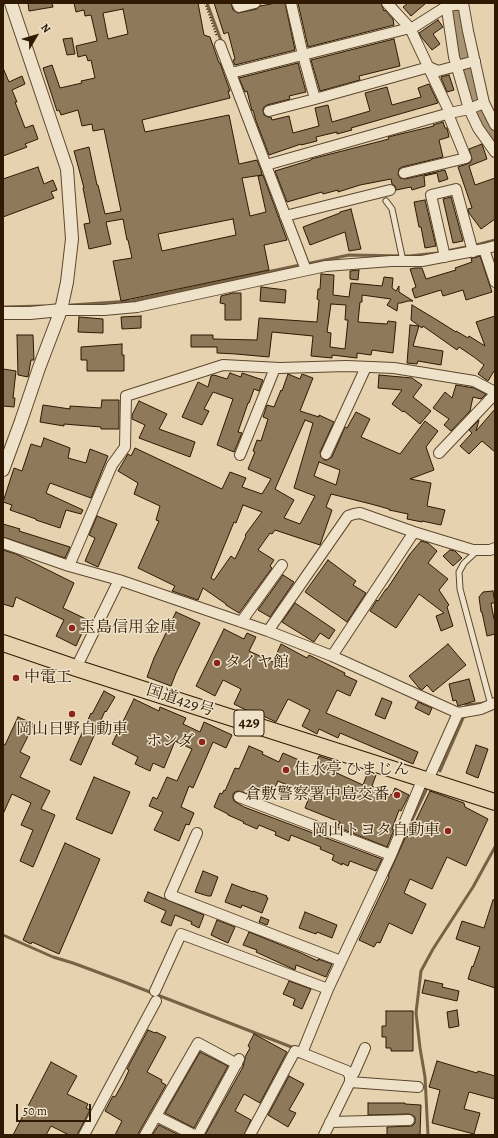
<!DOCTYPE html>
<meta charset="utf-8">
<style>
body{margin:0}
#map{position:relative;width:498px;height:1138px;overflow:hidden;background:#e6d2ae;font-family:Alegreya,serif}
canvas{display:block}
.frame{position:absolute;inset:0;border:4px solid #2f1902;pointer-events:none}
.north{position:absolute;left:16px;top:16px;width:40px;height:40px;-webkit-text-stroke:3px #efe2ca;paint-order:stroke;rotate:52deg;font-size:11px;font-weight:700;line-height:16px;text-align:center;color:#2f1902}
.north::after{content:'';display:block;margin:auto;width:14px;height:18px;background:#2f1902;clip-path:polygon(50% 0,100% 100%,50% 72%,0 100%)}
.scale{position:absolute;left:16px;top:1104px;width:75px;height:18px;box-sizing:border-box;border:2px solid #2f1902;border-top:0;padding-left:5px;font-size:12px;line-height:14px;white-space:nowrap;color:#2f1902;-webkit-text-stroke:3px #efe2ca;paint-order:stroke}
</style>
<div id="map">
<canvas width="498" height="1138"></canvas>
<div class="frame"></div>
<div class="north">N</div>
<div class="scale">50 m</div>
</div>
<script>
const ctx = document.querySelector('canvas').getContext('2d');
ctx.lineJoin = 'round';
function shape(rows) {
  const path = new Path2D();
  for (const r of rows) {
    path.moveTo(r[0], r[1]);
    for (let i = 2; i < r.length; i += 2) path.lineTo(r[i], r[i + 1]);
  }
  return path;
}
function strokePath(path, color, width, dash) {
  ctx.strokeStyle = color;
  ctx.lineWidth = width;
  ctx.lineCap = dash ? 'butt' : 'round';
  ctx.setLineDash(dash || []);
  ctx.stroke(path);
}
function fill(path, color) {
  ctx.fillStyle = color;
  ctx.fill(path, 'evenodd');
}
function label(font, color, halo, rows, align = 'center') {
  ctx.font = font + ' Alegreya,"Noto Serif JP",serif';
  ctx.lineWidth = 3;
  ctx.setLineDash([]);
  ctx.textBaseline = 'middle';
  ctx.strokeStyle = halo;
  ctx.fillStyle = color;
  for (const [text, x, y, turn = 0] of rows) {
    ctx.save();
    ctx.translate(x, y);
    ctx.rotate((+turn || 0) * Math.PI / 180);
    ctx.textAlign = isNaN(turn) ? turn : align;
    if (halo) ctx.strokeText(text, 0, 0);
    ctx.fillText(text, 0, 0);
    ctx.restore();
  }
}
const stream = shape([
 [207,3,222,43],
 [476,245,495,240],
 [306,264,349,255,409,256,437,253,466,247],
 [71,305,131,301,300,265],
 [3,307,43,306],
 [466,706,466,705,485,703],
 [440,771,464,716],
 [403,839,427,788,428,787],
 [3,935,53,957,73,963,124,982,294,1048],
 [428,1135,425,1077,420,1048,416,1013,421,971,433,949,473,887,495,847]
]);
const river = shape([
 [454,3,466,70,470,85,484,121,495,139]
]);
const building = shape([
 [28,3,52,3,53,7,29,11,28,3],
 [74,3,198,3,204,35,210,37,219,63,220,63,230,91,228,91,230,98,142,120,145,132,229,115,239,164,257,160,261,170,262,175,242,178,250,216,266,212,258,176,263,175,287,240,264,245,269,270,121,301,113,261,132,258,128,240,127,240,123,219,106,222,111,244,89,249,84,224,90,223,83,188,84,188,74,151,89,147,97,185,98,185,105,214,121,211,104,129,93,131,92,124,82,126,78,110,61,115,59,110,57,111,43,68,52,65,60,88,82,83,81,81,95,78,91,60,88,61,86,55,78,57,76,46,97,41,91,15,85,16,84,10,76,12,74,3],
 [123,9,128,34,108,39,103,13,123,9],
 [233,219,236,235,162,251,158,234,233,219],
 [214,3,231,3,233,10,238,13,257,9,260,6,276,3,285,3,295,50,235,65,233,60,235,59,228,32,224,34,214,3],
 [298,3,381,3,384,11,385,10,393,19,394,25,308,47,298,3],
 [408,3,426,3,411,16,403,7,408,3],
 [438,20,443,27,433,34,440,44,432,50,422,38,419,33,438,20],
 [72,38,75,54,67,55,63,39,72,38],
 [394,39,400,66,359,76,360,80,320,91,311,60,394,39],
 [298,63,306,92,289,96,290,99,267,105,264,107,263,110,264,115,268,117,271,117,272,120,289,116,293,133,319,126,315,108,328,105,332,122,370,111,365,93,387,87,392,105,421,97,418,88,429,84,438,103,351,128,352,130,337,134,337,132,316,137,317,141,301,145,301,144,269,155,256,121,253,110,252,111,247,91,245,92,239,78,298,63],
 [3,68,9,82,22,76,25,84,12,90,17,102,15,102,25,128,33,125,38,139,25,144,27,147,3,156,3,68],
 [449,75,454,90,447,92,442,80,441,77,449,75],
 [443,122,445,128,447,128,449,137,439,140,443,157,402,167,399,169,398,174,400,178,405,179,445,170,448,179,439,182,437,173,424,176,425,186,412,190,411,187,396,190,395,186,392,184,391,179,360,185,338,192,338,190,323,194,322,192,287,202,275,171,311,160,311,159,389,139,388,137,434,126,433,125,443,122],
 [482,144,487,159,469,166,475,185,495,178,495,219,481,229,469,213,468,209,472,208,458,167,470,163,472,159,469,149,482,144],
 [38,167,44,184,53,180,57,190,51,192,54,198,3,217,3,179,38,167],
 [451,197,463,241,453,243,443,199,451,197],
 [425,200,436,246,425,248,421,227,419,227,414,202,425,200],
 [351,209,361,249,349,251,345,232,310,245,303,227,340,213,340,212,351,209],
 [480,256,492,292,466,300,463,290,443,296,441,290,415,298,412,289,416,287,410,269,415,268,422,268,426,279,456,270,455,268,472,262,471,258,474,258,480,256],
 [359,270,358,280,350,279,350,271,359,270],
 [321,274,334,275,333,295,349,297,351,283,382,286,384,277,393,278,392,288,396,291,399,286,399,292,413,301,408,301,401,303,398,303,397,311,387,305,391,299,362,295,362,302,360,302,358,322,387,324,388,321,396,322,393,353,372,350,371,355,357,353,357,358,332,355,332,358,311,356,313,336,272,332,269,357,236,354,217,353,217,347,191,347,191,335,213,335,213,339,257,340,259,318,317,322,319,300,317,299,318,289,320,289,321,274],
 [331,304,346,305,345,320,348,320,345,349,330,347,331,333,327,332,331,304],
 [261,287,286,290,285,303,260,301,261,287],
 [233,293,241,293,241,320,225,320,225,304,220,303,221,296,233,293],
 [412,305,437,320,456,332,456,331,468,338,469,336,485,346,476,322,495,316,495,371,494,371,488,381,478,374,484,365,474,357,459,347,457,350,423,326,422,328,411,320,412,305],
 [141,316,141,328,122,329,121,317,141,316],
 [79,317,103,319,103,333,78,332,79,317],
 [410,325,419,326,413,346,443,351,441,365,418,361,417,364,407,363,410,325],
 [17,335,33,335,34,360,31,360,28,377,18,375,17,335],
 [122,344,122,355,124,355,124,371,87,371,87,360,81,360,81,347,122,344],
 [3,369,16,371,13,398,15,398,14,407,3,406,3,369],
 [230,373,241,377,242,373,263,380,259,391,254,389,249,403,248,403,238,432,242,433,234,452,217,445,233,399,213,392,204,409,209,411,202,425,182,417,198,382,208,387,211,376,214,375,227,379,230,373],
 [288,374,300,379,302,374,313,378,300,411,319,417,319,415,334,422,320,452,321,457,324,460,327,460,332,457,345,427,347,428,356,412,370,419,361,437,400,454,425,421,438,431,426,447,434,470,410,479,431,483,427,506,445,510,441,525,422,521,422,522,407,519,408,514,389,510,389,509,371,504,331,494,326,507,332,510,320,545,275,530,272,534,270,533,258,550,274,560,270,566,272,568,239,613,226,605,226,604,203,588,198,600,172,591,175,586,138,568,159,521,156,520,160,506,134,494,138,483,118,471,128,454,131,456,135,448,222,489,230,472,246,478,242,487,262,494,271,479,248,469,255,452,253,451,257,440,261,441,268,419,263,417,267,405,274,407,281,390,282,391,288,374],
 [305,420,313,423,294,488,315,496,300,524,284,518,294,500,275,489,305,420],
 [319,462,340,470,336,485,314,476,319,462],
 [243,505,262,512,245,535,246,536,235,559,231,556,214,580,211,578,234,522,236,523,243,505],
 [379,375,412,378,422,385,413,397,431,411,420,424,404,411,403,412,392,404,402,390,378,388,379,375],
 [456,385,474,388,486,394,481,399,473,397,470,411,451,431,444,425,449,419,433,408,445,392,452,398,456,385],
 [102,400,119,400,119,429,101,429,101,427,64,424,64,426,40,422,43,405,70,409,70,406,101,408,102,400],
 [139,401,167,414,159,429,195,442,190,457,139,438,145,425,132,419,132,415,139,401],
 [495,409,495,452,482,441,469,454,460,446,472,433,469,430,479,420,476,431,495,409],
 [44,438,70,448,68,458,86,463,90,449,108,456,91,498,50,483,46,493,83,510,81,514,66,510,60,528,36,520,36,519,10,510,12,505,3,502,14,468,22,471,31,444,41,447,44,438],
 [97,516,117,524,98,567,85,561,95,538,89,535,97,516],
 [3,524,20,529,19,531,70,547,65,558,3,537,3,524],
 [421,541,428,543,437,551,428,563,448,579,439,590,449,605,447,607,453,626,441,631,436,616,444,613,419,594,396,628,370,611,377,600,378,601,386,589,387,589,410,554,421,541],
 [3,550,16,554,74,583,63,608,88,620,76,646,56,636,64,620,16,597,13,607,3,604,3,550],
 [450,550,455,551,462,558,453,566,443,556,450,550],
 [328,560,356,581,353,585,366,593,347,622,305,592,328,560],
 [283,575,294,582,270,617,258,610,283,575],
 [493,591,495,603,491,603,494,619,495,619,495,634,487,636,482,612,481,612,479,597,483,592,493,591],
 [295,603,335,630,329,639,320,633,314,642,282,622,295,603],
 [176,612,200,623,176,673,171,686,147,677,154,658,176,612],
 [224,629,244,639,247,633,256,637,249,651,273,662,281,644,307,658,309,655,345,673,344,675,357,681,350,696,337,690,326,713,418,752,413,764,340,733,338,738,319,729,317,734,302,726,310,710,288,699,276,722,259,714,258,716,234,704,241,689,223,680,215,696,196,686,224,629],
 [448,644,466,665,433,692,427,685,422,690,419,688,409,676,448,644],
 [469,679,475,701,458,706,456,700,453,701,449,684,469,679],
 [104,691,115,697,106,712,105,711,81,765,70,760,91,713,92,714,104,691],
 [382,698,392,702,385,719,375,715,382,698],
 [134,699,159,711,160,707,186,718,183,724,200,732,204,722,232,735,226,748,213,742,193,788,189,786,181,807,194,813,189,825,186,824,179,841,154,830,163,812,149,806,153,797,157,799,167,777,177,781,192,749,175,741,164,768,153,763,150,771,135,764,138,757,112,744,134,699],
 [418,702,432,708,429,715,415,708,418,702],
 [18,717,34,724,20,752,30,757,20,777,50,791,41,809,55,815,33,867,20,861,33,830,21,825,31,803,12,794,3,814,3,744,5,745,18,717],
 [476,745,488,749,478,778,466,773,476,745],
 [249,746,263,752,262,754,279,762,283,753,299,760,295,767,311,774,319,756,334,761,330,770,363,785,368,772,376,775,372,786,392,795,395,788,409,795,401,811,399,810,392,829,394,830,387,847,337,827,340,822,305,808,310,795,278,781,271,796,252,788,249,794,238,791,235,792,233,794,233,798,234,801,244,807,382,859,376,871,350,861,348,866,342,863,342,865,332,860,334,855,320,849,321,847,291,835,289,841,275,835,276,832,259,825,257,829,243,823,244,822,228,815,228,814,214,807,220,793,222,794,224,790,225,791,235,768,239,769,249,746],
 [94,777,130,792,112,834,76,819,94,777],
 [430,791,464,803,465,807,488,819,466,866,447,857,432,889,410,879,404,893,426,904,412,934,389,923,380,943,377,942,374,947,359,940,389,877,388,876,406,836,408,837,430,791],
 [65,843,100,859,59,954,32,942,31,944,23,940,65,843],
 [203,871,218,877,211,896,208,896,195,892,203,871],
 [232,884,253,892,253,891,267,896,266,897,268,898,262,913,242,905,241,908,225,902,232,884],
 [148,892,204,915,199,928,191,924,192,922,175,915,171,926,161,922,166,911,144,901,148,892],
 [493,900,495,900,495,988,468,979,472,966,473,967,480,947,456,939,462,921,484,928,493,900],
 [305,912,337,925,332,938,317,932,316,934,299,928,305,912],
 [261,917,269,920,267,925,259,922,261,917],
 [217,920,235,927,228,943,211,935,217,920],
 [249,932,301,953,318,961,318,959,332,964,326,977,296,965,295,970,256,952,257,950,243,945,249,932],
 [425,980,443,984,442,987,459,991,457,1001,422,993,425,980],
 [289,981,311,989,302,1009,293,1005,295,999,283,994,289,981],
 [457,1010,459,1026,449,1028,447,1012,457,1010],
 [386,1011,413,1011,413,1051,391,1051,391,1048,386,1048,386,1037,382,1037,382,1026,386,1026,386,1011],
 [148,1030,155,1033,156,1032,166,1037,147,1072,162,1080,161,1082,166,1085,139,1132,139,1135,115,1135,122,1121,105,1111,113,1096,115,1097,124,1081,129,1070,127,1069,148,1030],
 [254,1034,287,1052,260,1103,244,1094,235,1111,251,1120,244,1135,205,1135,243,1067,245,1059,245,1057,250,1048,248,1046,254,1034],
 [200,1052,228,1066,194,1128,165,1113,200,1052],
 [437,1061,477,1073,478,1071,495,1076,495,1099,469,1092,464,1109,480,1113,474,1134,432,1123,440,1090,429,1087,437,1061],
 [51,1062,77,1076,67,1094,88,1104,86,1108,90,1110,77,1135,69,1135,51,1126,46,1135,13,1135,51,1062],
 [289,1076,304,1084,289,1110,296,1113,288,1127,268,1115,289,1076],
 [368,1103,405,1103,405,1104,421,1105,420,1135,387,1135,387,1127,412,1126,415,1123,415,1117,412,1115,409,1114,368,1115,368,1103],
 [159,1125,179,1135,152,1135,159,1125]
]);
const path = shape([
 [205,3,217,37]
]);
const service = shape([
 [386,201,392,209,403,261],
 [477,551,464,563,459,572,460,589,491,705]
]);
const minor = shape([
 [237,3,239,7,255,3],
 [291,3,303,55,315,99],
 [387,3,410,28,450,113],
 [446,3,454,57,469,109,478,128,495,152],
 [463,3,468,31,484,103,495,125],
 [220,45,306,270],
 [231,73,414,27,447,6,463,4],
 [269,111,315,99,429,67,438,71,475,61],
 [266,165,450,113,469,109,484,103],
 [404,173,466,158,448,114],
 [285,216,390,190],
 [484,249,495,282],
 [445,257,431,195,456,189,473,252],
 [61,310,104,310,137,307,326,266,391,261,422,261,484,249,495,246],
 [439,453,495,394],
 [326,454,366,367],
 [240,455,275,368],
 [3,543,69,566,119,580,268,631,332,656,458,713],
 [69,566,112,465,125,447,126,396,223,365,280,368,347,366,394,368,474,381,495,392],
 [241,622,282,565],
 [268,631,348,516,354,514,360,513,414,532,473,550,490,550,495,548],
 [332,656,414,532],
 [76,668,119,580],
 [428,780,458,713,481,709,495,703],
 [239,797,391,855],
 [197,833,170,895,341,961],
 [155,991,181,934,328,989],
 [302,1053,347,1071,350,1076],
 [350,1082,418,1087],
 [156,1116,194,1135],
 [330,1122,409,1120],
 [84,1135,156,1001],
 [145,1135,198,1043,237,1064],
 [198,1135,239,1059],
 [250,1135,295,1051,302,1053,328,989,391,855,423,778],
 [324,1135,350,1082,350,1076,354,1073,365,1048]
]);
const tertiary = shape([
 [3,313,30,313,61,310],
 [3,470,21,421,39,368,61,310,67,282,72,239,67,169,11,3]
]);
const trunk = shape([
 [3,643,76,668,495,802]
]);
const markers = [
 [72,628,4,"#8f2418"],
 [217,663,4,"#8f2418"],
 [16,678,4,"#8f2418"],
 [72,714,4,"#8f2418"],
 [202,742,4,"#8f2418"],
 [286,770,4,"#8f2418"],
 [397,795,4,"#8f2418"],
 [448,831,4,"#8f2418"]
];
const shields = [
 [249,723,30]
];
const shieldNames = [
 ["429",249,723]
];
const poiNames = [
 ["玉島信用金庫",80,628],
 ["タイヤ館",225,663],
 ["中電工",24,678],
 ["岡山日野自動車",72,730,"center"],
 ["ホンダ",194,742,"right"],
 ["佳水亭 ひまじん",294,770],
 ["倉敷警察署中島交番",389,795,"right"],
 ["岡山トヨタ自動車",440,831,"right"]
];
const streetNames = [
 ["国道429号",180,701,18]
];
strokePath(stream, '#786246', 3);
strokePath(river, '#a89374', 18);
fill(building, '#8e795b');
strokePath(building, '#2f1902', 1);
strokePath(service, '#5d472d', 7);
strokePath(minor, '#5d472d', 12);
strokePath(tertiary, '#5d472d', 14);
strokePath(trunk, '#2f1902', 18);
strokePath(path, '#2f1902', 2, [1, 2]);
strokePath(service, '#efe2ca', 5);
strokePath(minor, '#efe2ca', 10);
strokePath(tertiary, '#efe2ca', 12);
strokePath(trunk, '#e6d2ae', 16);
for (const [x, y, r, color] of markers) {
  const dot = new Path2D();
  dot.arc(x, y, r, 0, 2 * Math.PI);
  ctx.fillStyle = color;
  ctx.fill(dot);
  strokePath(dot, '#efe2ca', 1.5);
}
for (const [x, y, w] of shields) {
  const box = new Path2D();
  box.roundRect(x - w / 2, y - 13, w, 26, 3);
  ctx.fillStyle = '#efe2ca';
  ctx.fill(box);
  strokePath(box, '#2f1902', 1);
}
label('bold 15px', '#2f1902', null, shieldNames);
label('16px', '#2f1902', '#efe2ca', poiNames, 'left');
label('16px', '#2f1902', '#efe2ca', streetNames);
</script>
